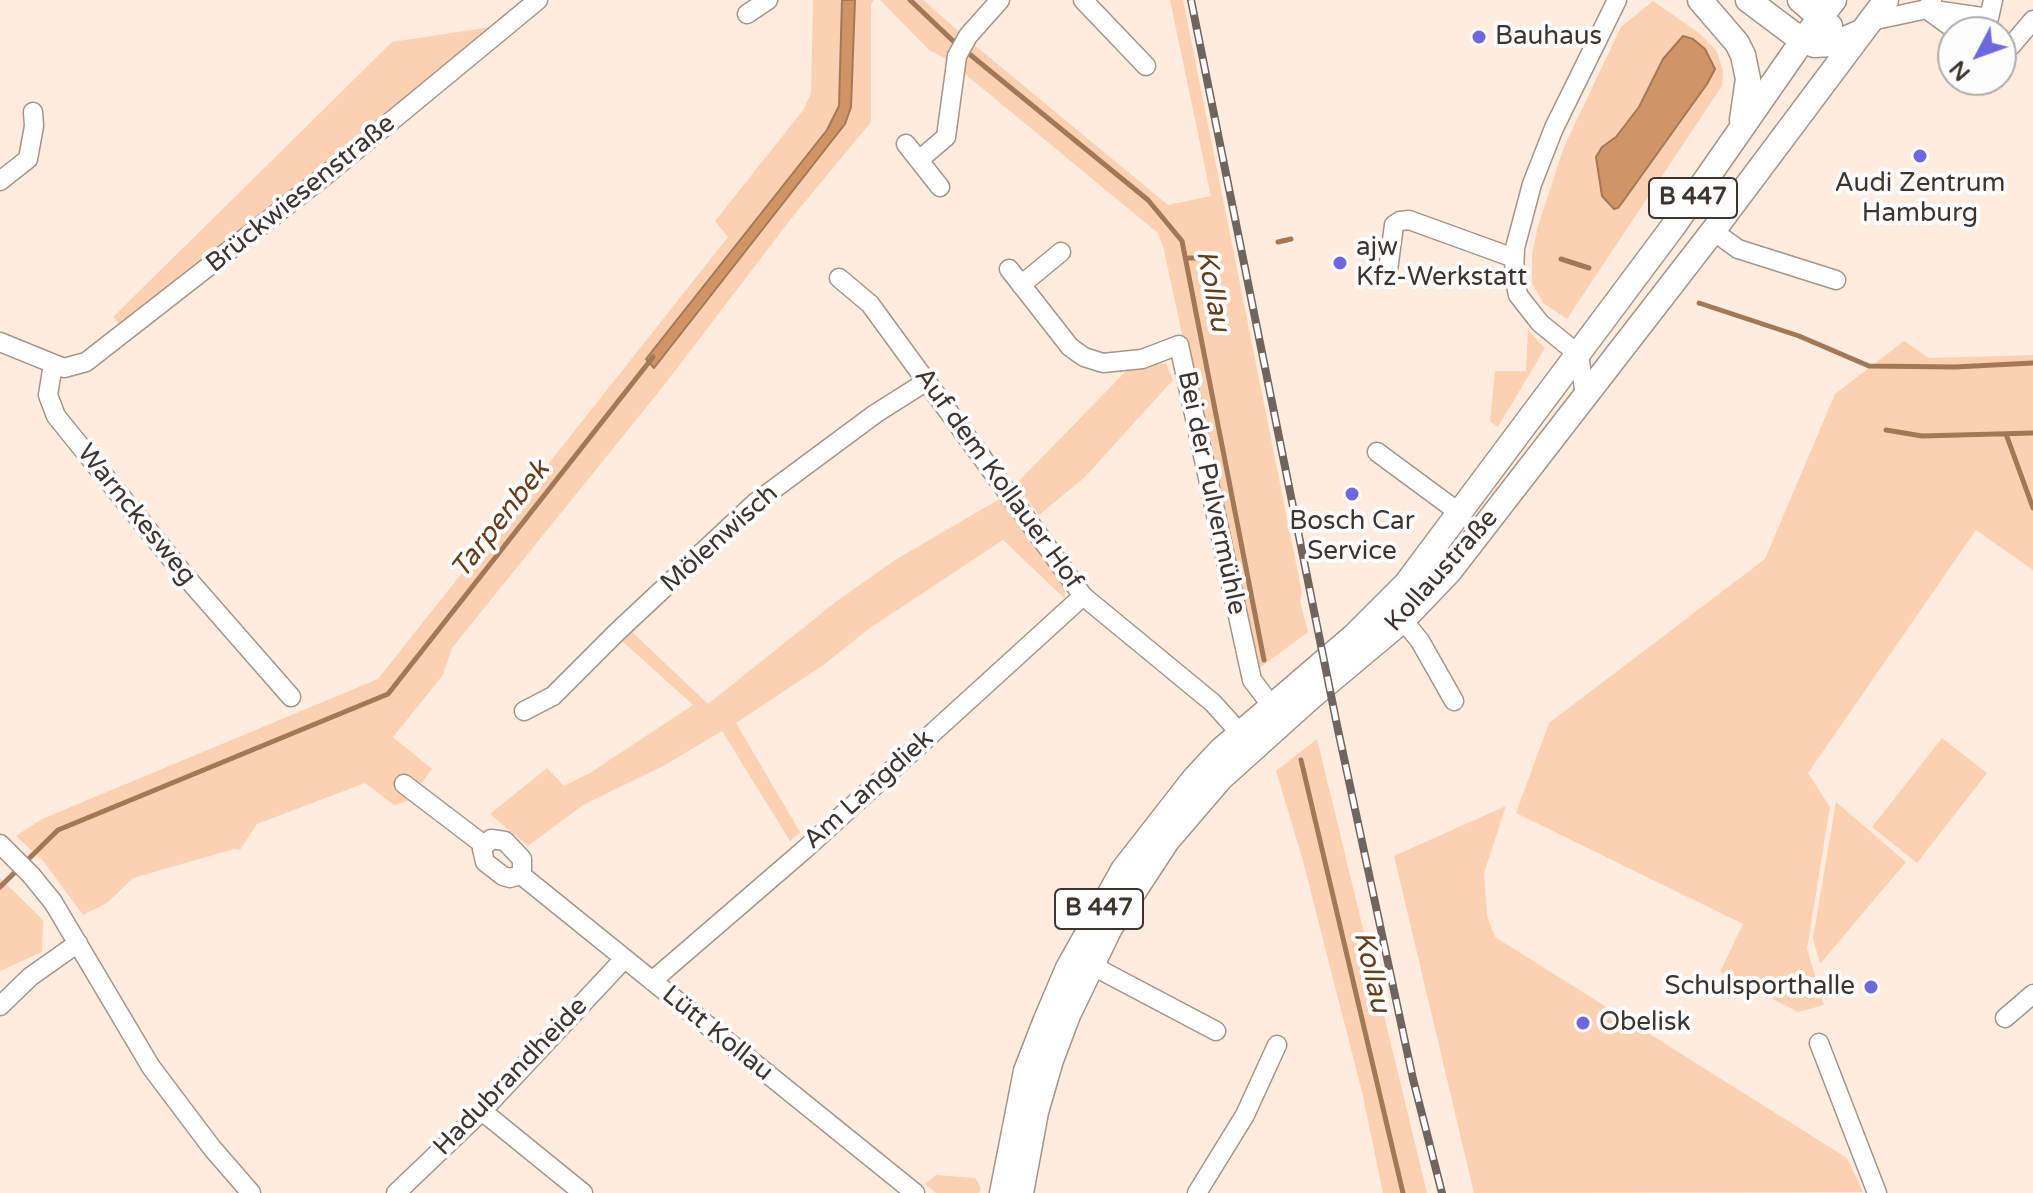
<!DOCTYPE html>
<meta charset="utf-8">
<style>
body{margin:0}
#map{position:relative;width:2033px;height:1193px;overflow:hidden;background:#feecdf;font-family:"Varela Round",sans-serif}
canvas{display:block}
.north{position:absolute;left:1937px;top:16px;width:80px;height:80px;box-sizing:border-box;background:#fdfdfd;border:2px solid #afadab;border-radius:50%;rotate:229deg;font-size:22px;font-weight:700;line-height:32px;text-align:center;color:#3b342f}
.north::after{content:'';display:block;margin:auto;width:28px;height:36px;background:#6d68e2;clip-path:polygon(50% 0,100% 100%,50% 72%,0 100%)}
</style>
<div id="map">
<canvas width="2033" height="1193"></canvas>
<div class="north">N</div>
</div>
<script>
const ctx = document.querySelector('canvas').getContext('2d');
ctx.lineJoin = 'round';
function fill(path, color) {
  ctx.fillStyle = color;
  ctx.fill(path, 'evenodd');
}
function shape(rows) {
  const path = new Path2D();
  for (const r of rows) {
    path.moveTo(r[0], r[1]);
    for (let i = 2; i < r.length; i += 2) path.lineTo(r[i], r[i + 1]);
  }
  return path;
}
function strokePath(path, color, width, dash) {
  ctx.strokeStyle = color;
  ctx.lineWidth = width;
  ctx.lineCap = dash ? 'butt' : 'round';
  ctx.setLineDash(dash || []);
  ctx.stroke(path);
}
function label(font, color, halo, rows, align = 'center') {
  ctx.font = font + ' "Varela Round",sans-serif';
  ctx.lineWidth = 8;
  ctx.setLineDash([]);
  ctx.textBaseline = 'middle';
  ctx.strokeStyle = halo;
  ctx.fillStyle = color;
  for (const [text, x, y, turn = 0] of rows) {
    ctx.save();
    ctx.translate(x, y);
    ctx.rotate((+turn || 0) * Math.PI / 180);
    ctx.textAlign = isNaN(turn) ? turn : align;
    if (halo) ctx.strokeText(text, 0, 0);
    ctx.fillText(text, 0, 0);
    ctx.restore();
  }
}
const green = shape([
 [813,0,874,0,871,4,871,122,790,220,665,384,452,648,443,675,393,737,432,769,408,801,394,805,365,783,257,824,240,850,234,849,133,878,107,903,83,915,44,862,16,836,42,819,378,679,728,237,715,221,804,109,811,93],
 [880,0,923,0,972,43,1168,205,1211,196,1170,0,1183,0,1302,593,1300,602,1308,632,1254,672,1164,250,1158,233,948,60,929,50],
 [1653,1,1699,33,1716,50,1723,70,1722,86,1567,319,1543,303,1532,283,1532,254,1538,226,1564,147,1621,27],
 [498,26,123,327,113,317,392,42],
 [1528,330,1545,348,1498,427,1490,421,1495,371,1526,371],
 [1904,341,1929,358,2033,355,2033,570,1976,530,1808,773,1830,807,1807,949,1824,1005,1798,1012,1720,972,1743,924,1516,813,1549,723,1765,559,1835,394],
 [1149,363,1166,364,1173,380,1084,478,1039,515,1016,484,1130,367],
 [1003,497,1064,582,1065,599,1003,540,870,628,822,666,736,723,800,832,790,841,722,731,665,765,583,805,528,846,490,814,547,768,564,786,590,773,693,705,621,640,631,631,708,704,837,601,895,560],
 [1942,738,1987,773,1917,863,1872,827],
 [1317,739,1427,1193,1383,1193,1362,1092,1303,861,1276,771],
 [1836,802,1906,862,1820,964,1813,938],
 [1506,806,1484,873,1487,916,1495,937,1847,1158,1863,1192,1474,1193,1394,856],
 [0,878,43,920,42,952,0,971],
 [936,1175,975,1178,981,1188,979,1193,936,1193,925,1184]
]);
const water = shape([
 [842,0,855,0,851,107,845,124,654,368,646,359,827,130,839,106,842,0],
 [1683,36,1693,39,1705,49,1715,69,1707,84,1624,200,1618,208,1614,209,1602,196,1596,157,1602,147,1616,137,1639,107,1663,59,1683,36]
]);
const stream = shape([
 [910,0,951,39,1148,200,1182,241,1264,660],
 [1278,242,1291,239],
 [1186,258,1201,258],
 [1561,259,1589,268],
 [1699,303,1799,336,1869,366,1955,367,2033,363],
 [1886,430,1922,436,2033,433],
 [2006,434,2033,508],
 [1301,760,1403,1193],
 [0,887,58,830,388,694,653,357]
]);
const minor = shape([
 [1083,0,1146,66],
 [1927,9,1989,18,1993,0],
 [1929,11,1958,32],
 [747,14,768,0],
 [1871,21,1927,9,1932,0],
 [2001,50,2011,46,2033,20],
 [906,144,940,187],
 [919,160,946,137,957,56,968,36,1000,0],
 [0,181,28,159,34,126,33,112],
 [1713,231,1738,249,1836,280],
 [1009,269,1070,347,1084,357,1103,363,1142,359,1179,345,1252,680,1271,705],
 [1388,270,1394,225,1400,221,1409,220,1514,258],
 [839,278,870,304,1083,596,1213,703,1240,733],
 [1021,285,1061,252],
 [0,342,64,368,86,362,326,175,538,0],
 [53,364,48,395,56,416,186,577,291,697],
 [1585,395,1579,355,1540,323,1518,295,1514,275,1515,248,1532,184,1554,128,1617,0],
 [1377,452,1461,514],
 [1403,620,1420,641,1454,701],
 [524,711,553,696,617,632,755,503,875,414,927,381],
 [404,784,484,845],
 [491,839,505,841,522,859,522,871,517,876,510,878,503,876,485,862,482,849,491,839],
 [0,844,31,875,53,902,151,1067,212,1148,251,1193],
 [520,874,915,1193],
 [1091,965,1216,1031],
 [652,981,804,850,1083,596],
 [0,1006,30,977,78,943],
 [2005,1018,2033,994],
 [1819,1043,1877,1193],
 [482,1111,583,1193],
 [396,1193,482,1111,624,959],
 [1197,1193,1245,1115,1277,1045]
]);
const major = shape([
 [1700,0,1737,43,1743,55,1748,79,1742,120],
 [1748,0,1792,33,1814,45,1833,44,1861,32],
 [1800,0,1830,26],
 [1002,1193,1026,1071,1045,1022,1068,968,1123,870,1194,779,1221,750,1355,635,1406,584,1675,224,1803,40,1834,0],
 [1021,1193,1036,1112,1051,1060,1068,1015,1110,928,1167,841,1221,778,1311,697,1403,620,1449,572,1713,231,1886,0]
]);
const rail = shape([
 [1191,0,1338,730,1413,1079,1442,1193]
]);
const markers = [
 [1479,37,8,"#6d68e2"],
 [1920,156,8,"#6d68e2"],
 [1340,263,8,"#6d68e2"],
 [1352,494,8,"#6d68e2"],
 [1871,987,8,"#6d68e2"],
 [1583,1023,8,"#6d68e2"]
];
const shields = [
 [1693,198,88],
 [1099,909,88]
];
const shieldNames = [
 ["B 447",1693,198],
 ["B 447",1099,909]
];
const poiNames = [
 ["Bauhaus",1495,37],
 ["Audi Zentrum",1920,184,"center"],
 ["Hamburg",1920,214,"center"],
 ["ajw",1356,248],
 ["Kfz-Werkstatt",1356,278],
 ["Bosch Car",1352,522,"center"],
 ["Service",1352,552,"center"],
 ["Schulsporthalle",1855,987,"right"],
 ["Obelisk",1599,1023]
];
const streetNames = [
 ["Brückwiesenstraße",301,194,-39],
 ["Auf dem Kollauer Hof",998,479,54],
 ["Bei der Pulvermühle",1211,493,78],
 ["Warnckesweg",136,515,51],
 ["Mölenwisch",720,539,-42],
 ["Kollaustraße",1442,571,-48],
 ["Am Langdiek",869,790,-42],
 ["Lütt Kollau",717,1034,39],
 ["Hadubrandheide",511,1077,-46]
];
const waterNames = [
 ["Kollau",1212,291,79],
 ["Tarpenbek",501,520,-52],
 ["Kollau",1371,972,77]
];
fill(green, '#fcd1b1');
fill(water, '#d09566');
strokePath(water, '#a37856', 2);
strokePath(stream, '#a37856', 5);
strokePath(minor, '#a59589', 21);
strokePath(major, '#a59589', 27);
strokePath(minor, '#fff', 18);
strokePath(major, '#fff', 24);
strokePath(rail, '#6f655e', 8);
strokePath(rail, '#fdfdfd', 5, [15]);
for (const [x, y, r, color] of markers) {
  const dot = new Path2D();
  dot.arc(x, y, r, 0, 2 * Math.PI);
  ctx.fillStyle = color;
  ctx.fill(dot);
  strokePath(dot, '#fdfdfd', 3);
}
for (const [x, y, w] of shields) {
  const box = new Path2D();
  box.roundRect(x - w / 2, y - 20, w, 40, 6);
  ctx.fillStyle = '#fdfdfd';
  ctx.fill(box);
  strokePath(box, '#3b342f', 2);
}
label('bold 24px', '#3b342f', null, shieldNames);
label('26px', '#3b342f', '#fdfdfd', poiNames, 'left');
label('26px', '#3b342f', '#fdfdfd', streetNames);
label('italic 28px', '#653d1a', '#fdfdfd', waterNames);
</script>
